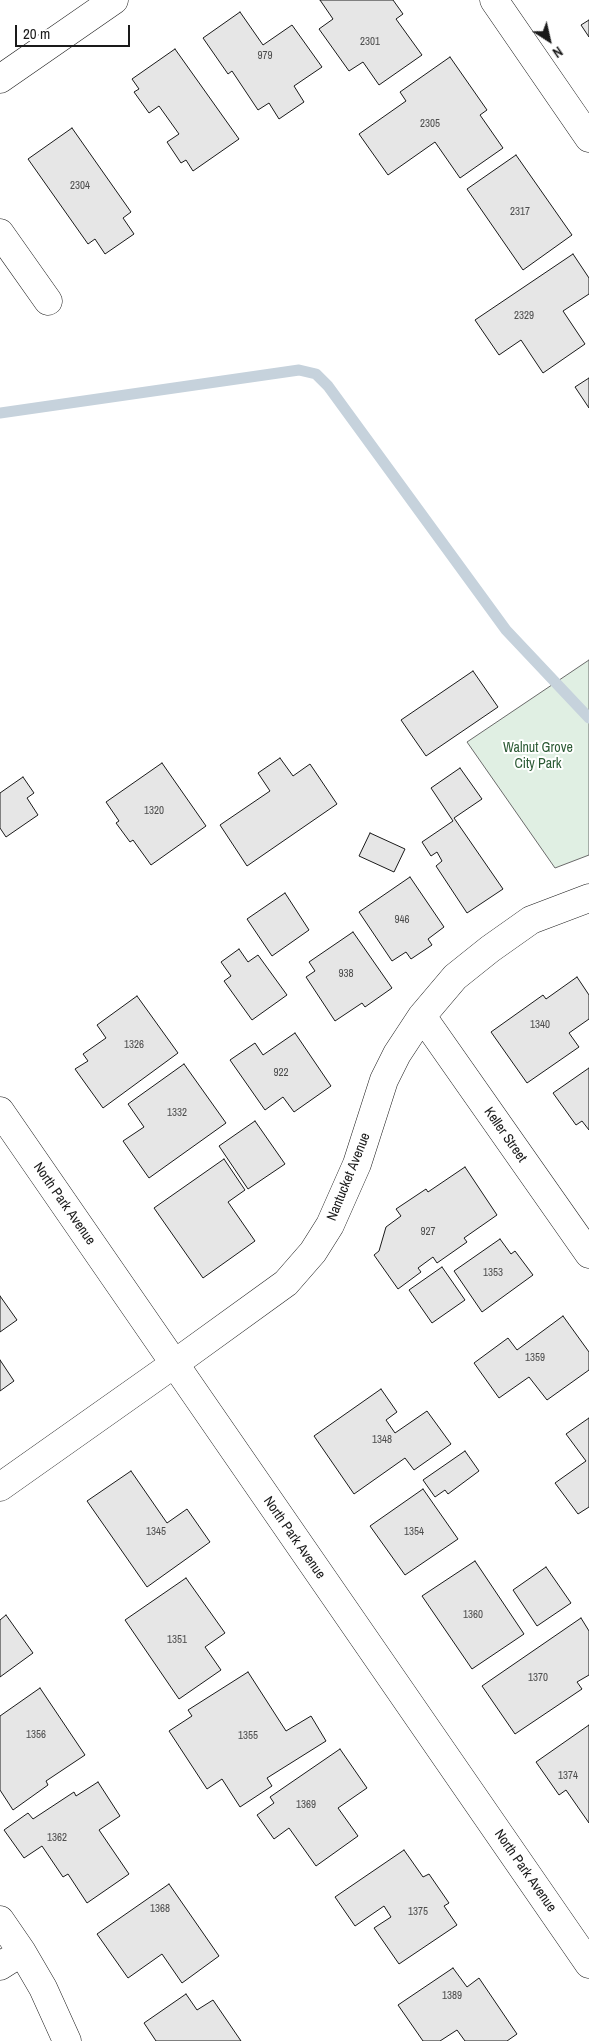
<!DOCTYPE html>
<style>
body{margin:0}
#map{position:relative;width:589px;height:2041px;overflow:hidden;background:#fff;font-family:"Archivo Narrow",sans-serif}
canvas{display:block}
.north{position:absolute;left:524px;top:15px;width:50px;height:50px;-webkit-text-stroke:4px #fff;paint-order:stroke;rotate:145deg;font-size:14px;font-weight:700;line-height:20px;text-align:center;color:#1a1a1a}
.north::after{content:'';display:block;margin:auto;width:18px;height:22px;background:#1a1a1a;clip-path:polygon(50% 0,100% 100%,50% 72%,0 100%)}
.scale{position:absolute;left:15px;top:25px;width:115px;height:22px;box-sizing:border-box;border:2px solid #1a1a1a;border-top:0;padding-left:6px;font-size:15px;line-height:18px;white-space:nowrap;color:#1a1a1a;-webkit-text-stroke:4px #fff;paint-order:stroke}
</style>
<div id="map">
<canvas width="589" height="2041"></canvas>
<div class="north">N</div>
<div class="scale">20 m</div>
</div>
<script>
const ctx = document.querySelector('canvas').getContext('2d');
ctx.lineJoin = 'round';
function fill(path, color) {
  ctx.fillStyle = color;
  ctx.fill(path, 'evenodd');
}
function shape(rows) {
  const path = new Path2D();
  for (const r of rows) {
    path.moveTo(r[0], r[1]);
    for (let i = 2; i < r.length; i += 2) path.lineTo(r[i], r[i + 1]);
  }
  return path;
}
function strokePath(path, color, width, dash) {
  ctx.strokeStyle = color;
  ctx.lineWidth = width;
  ctx.lineCap = dash ? 'butt' : 'round';
  ctx.setLineDash(dash || []);
  ctx.stroke(path);
}
function label(font, color, halo, rows, align = 'center') {
  ctx.font = font + ' "Archivo Narrow",sans-serif';
  ctx.lineWidth = 4;
  ctx.setLineDash([]);
  ctx.textBaseline = 'middle';
  ctx.strokeStyle = halo;
  ctx.fillStyle = color;
  for (const [text, x, y, turn = 0] of rows) {
    ctx.save();
    ctx.translate(x, y);
    ctx.rotate((+turn || 0) * Math.PI / 180);
    ctx.textAlign = isNaN(turn) ? turn : align;
    if (halo) ctx.strokeText(text, 0, 0);
    ctx.fillText(text, 0, 0);
    ctx.restore();
  }
}
const green = shape([
 [589,660,589,855,555,868,467,742,589,660]
]);
const stream = shape([
 [0,413,299,370,316,374,328,386,506,630,589,718]
]);
const building = shape([
 [320,0,393,0,403,14,396,19,422,55,379,85,363,62,349,71,319,29,333,19,320,0],
 [240,12,263,45,292,25,322,67,294,86,304,102,279,119,269,103,258,110,232,71,228,74,203,38,240,12],
 [589,20,589,37,581,25,589,20],
 [175,49,239,139,193,171,186,160,181,163,167,142,179,134,159,106,149,113,134,92,139,89,132,79,175,49],
 [450,57,487,110,480,115,503,148,460,178,435,142,388,175,359,134,406,101,400,92,450,57],
 [72,128,131,212,123,218,134,234,105,254,95,239,88,244,28,159,72,128],
 [516,155,572,235,523,270,467,189,516,155],
 [573,254,589,278,589,294,563,311,585,344,543,373,521,340,499,355,475,320,573,254],
 [589,378,589,408,575,387,589,378],
 [473,671,498,707,426,756,401,720,473,671],
 [280,758,293,776,310,764,337,804,247,866,220,825,270,791,258,773,280,758],
 [162,763,206,826,151,865,133,840,130,842,116,823,119,821,106,802,162,763],
 [460,768,482,799,454,818,503,889,467,913,436,866,442,861,437,852,431,856,422,842,453,821,431,788,460,768],
 [23,777,34,793,27,798,38,815,6,837,0,828,0,793,23,777],
 [370,833,405,849,394,872,359,856,370,833],
 [410,877,444,927,428,939,432,945,411,959,406,952,392,961,359,912,410,877],
 [285,893,309,930,272,956,247,919,285,893],
 [353,932,392,988,365,1007,362,1003,335,1021,306,977,315,971,309,962,353,932],
 [239,949,248,962,258,955,287,995,252,1020,224,981,231,976,221,962,239,949],
 [577,977,589,995,589,1019,569,1033,579,1047,527,1083,491,1032,543,995,546,999,577,977],
 [137,996,178,1053,103,1108,75,1069,88,1061,83,1054,106,1038,97,1025,137,996],
 [295,1033,331,1086,294,1112,283,1097,265,1110,230,1060,255,1043,263,1055,295,1033],
 [184,1064,226,1123,149,1178,123,1141,144,1127,128,1104,184,1064],
 [589,1068,589,1130,582,1121,576,1125,553,1093,589,1068],
 [255,1121,285,1164,248,1189,219,1146,255,1121],
 [224,1159,245,1190,228,1202,255,1241,203,1278,154,1208,224,1159],
 [465,1167,497,1215,464,1238,467,1242,437,1263,433,1257,418,1268,421,1272,398,1289,374,1255,379,1251,386,1227,401,1216,396,1209,426,1189,428,1192,465,1167],
 [500,1239,511,1254,515,1251,533,1275,482,1312,454,1271,500,1239],
 [442,1267,465,1300,432,1323,409,1290,442,1267],
 [0,1296,17,1320,0,1332,0,1296],
 [563,1316,589,1352,589,1370,547,1400,529,1377,499,1398,474,1363,508,1338,517,1350,563,1316],
 [0,1360,14,1381,0,1391,0,1360],
 [381,1389,397,1412,386,1420,395,1433,427,1411,451,1444,414,1470,405,1458,354,1494,314,1436,381,1389],
 [589,1418,589,1507,578,1514,555,1483,586,1461,566,1434,589,1418],
 [465,1451,479,1471,448,1494,445,1490,435,1497,423,1480,465,1451],
 [131,1471,167,1523,187,1509,210,1542,147,1587,87,1501,131,1471],
 [423,1489,458,1539,405,1575,370,1526,423,1489],
 [475,1561,524,1634,472,1669,422,1596,475,1561],
 [546,1567,571,1603,537,1626,513,1590,546,1567],
 [186,1578,225,1633,205,1647,221,1670,179,1699,125,1620,186,1578],
 [6,1615,33,1653,0,1677,0,1620,6,1615],
 [581,1618,589,1631,589,1675,577,1682,582,1689,515,1734,482,1686,581,1618],
 [248,1672,286,1731,311,1716,326,1741,267,1778,272,1786,240,1807,222,1779,207,1789,169,1731,192,1716,188,1710,248,1672],
 [40,1688,85,1755,46,1781,48,1785,13,1810,0,1790,0,1716,40,1688],
 [589,1725,589,1823,566,1790,559,1795,536,1762,589,1725],
 [340,1749,367,1788,338,1808,358,1836,316,1866,289,1828,274,1839,257,1815,274,1803,270,1797,340,1749],
 [98,1782,120,1816,99,1830,129,1874,87,1903,68,1874,63,1877,42,1846,24,1858,4,1830,28,1813,33,1819,74,1792,76,1796,98,1782],
 [404,1850,423,1877,429,1874,449,1903,444,1906,457,1925,399,1964,374,1928,391,1917,384,1906,355,1926,335,1897,404,1850],
 [169,1884,219,1956,182,1983,162,1954,128,1978,97,1934,169,1884],
 [453,1968,467,1987,479,1978,517,2034,507,2041,465,2041,457,2030,440,2041,423,2041,398,2005,453,1968],
 [186,1994,197,2010,213,2000,241,2041,156,2041,144,2023,186,1994]
]);
const minor = shape([
 [494,0,589,138],
 [0,79,114,0],
 [0,233,48,301],
 [422,1016,589,1254],
 [0,1487,174,1364,286,1283,313,1252,330,1225,357,1164,384,1080,397,1054,422,1016,455,977,490,949,531,920,589,898],
 [0,1920,22,1952,43,1988,67,2041],
 [0,1966,22,1952]
]);
const tertiary = shape([
 [0,1111,589,1964]
]);
const numberNames = [
 ["2301",370,42],
 ["979",265,56],
 ["2305",430,124],
 ["2304",80,186],
 ["2317",520,212],
 ["2329",524,316],
 ["1320",154,811],
 ["946",402,920],
 ["938",346,974],
 ["1340",540,1025],
 ["1326",134,1045],
 ["922",281,1073],
 ["1332",177,1113],
 ["927",428,1232],
 ["1353",493,1273],
 ["1359",535,1358],
 ["1348",382,1440],
 ["1345",156,1532],
 ["1354",414,1532],
 ["1360",473,1615],
 ["1351",177,1640],
 ["1370",538,1678],
 ["1356",36,1735],
 ["1355",248,1736],
 ["1374",568,1776],
 ["1369",306,1805],
 ["1362",57,1838],
 ["1368",160,1909],
 ["1375",418,1912],
 ["1389",452,1996]
];
const parkNames = [
 ["Walnut Grove",538,748],
 ["City Park",538,764]
];
const streetNames = [
 ["Keller Street",505,1135,55],
 ["Nantucket Avenue",349,1177,-68],
 ["North Park Avenue",64,1204,55],
 ["North Park Avenue",294,1538,55],
 ["North Park Avenue",525,1871,55]
];
fill(green, '#e0efe3');
strokePath(green, '#6a6a6a', 1);
strokePath(stream, '#c6d2dc', 11);
fill(building, '#e6e6e6');
strokePath(building, '#1a1a1a', 1);
strokePath(minor, '#1a1a1a', 29);
strokePath(tertiary, '#1a1a1a', 29);
strokePath(minor, '#fff', 28);
strokePath(tertiary, '#fff', 28);
label('11px', '#4d4d4d', null, numberNames);
label('14px', '#2b5a34', '#fff', parkNames);
label('14px', '#1a1a1a', '#fff', streetNames);
</script>
